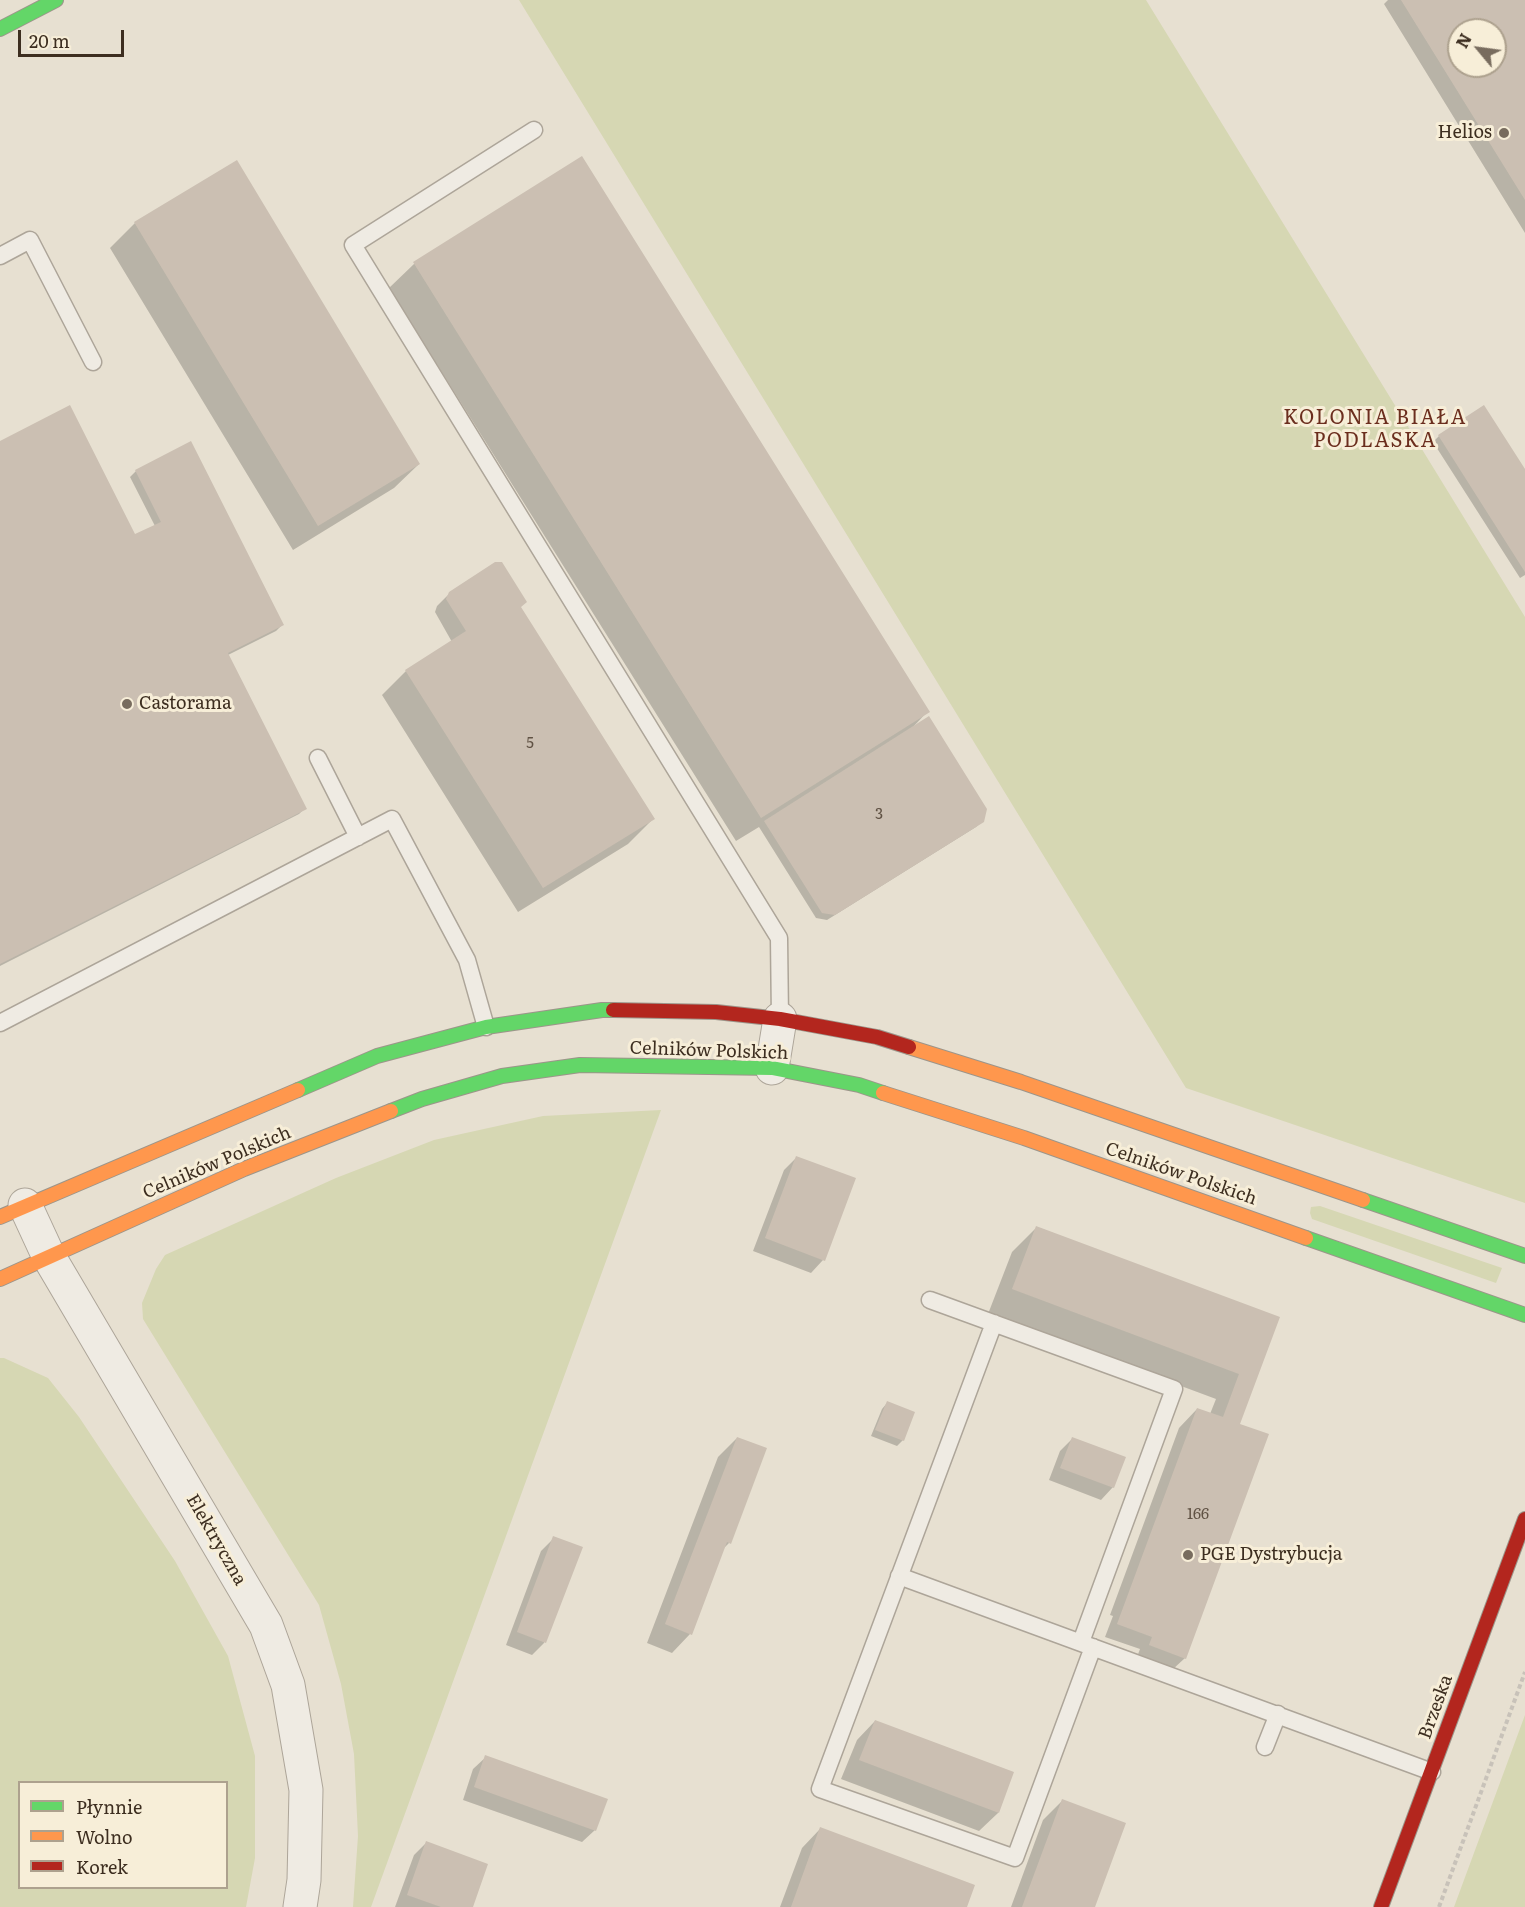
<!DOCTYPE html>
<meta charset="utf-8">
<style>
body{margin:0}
#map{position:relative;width:1525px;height:1907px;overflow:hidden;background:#e7e0d1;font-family:Literata,serif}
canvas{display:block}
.legend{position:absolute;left:18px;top:1781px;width:210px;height:108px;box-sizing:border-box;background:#f7eed8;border:2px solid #ada18e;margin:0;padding:8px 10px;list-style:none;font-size:18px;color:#3d2e20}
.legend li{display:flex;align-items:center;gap:12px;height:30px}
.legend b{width:30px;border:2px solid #ada18e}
.north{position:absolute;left:1447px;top:18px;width:60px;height:60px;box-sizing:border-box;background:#f7eed8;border:2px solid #ada18e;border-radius:50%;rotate:299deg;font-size:16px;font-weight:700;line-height:24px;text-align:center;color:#3d2e20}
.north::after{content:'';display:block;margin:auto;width:21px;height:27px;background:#786c5e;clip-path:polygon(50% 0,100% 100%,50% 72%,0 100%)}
.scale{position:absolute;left:18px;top:30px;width:106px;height:27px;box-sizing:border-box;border:3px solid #3d2e20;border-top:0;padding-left:8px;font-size:18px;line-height:21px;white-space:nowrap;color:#3d2e20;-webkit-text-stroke:4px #f7eed8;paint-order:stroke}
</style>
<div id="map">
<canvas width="1525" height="1907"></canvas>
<ul class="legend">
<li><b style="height:8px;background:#63d668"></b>Płynnie</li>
<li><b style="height:8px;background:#ff974d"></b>Wolno</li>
<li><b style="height:8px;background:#b3261e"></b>Korek</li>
</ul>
<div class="north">N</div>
<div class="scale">20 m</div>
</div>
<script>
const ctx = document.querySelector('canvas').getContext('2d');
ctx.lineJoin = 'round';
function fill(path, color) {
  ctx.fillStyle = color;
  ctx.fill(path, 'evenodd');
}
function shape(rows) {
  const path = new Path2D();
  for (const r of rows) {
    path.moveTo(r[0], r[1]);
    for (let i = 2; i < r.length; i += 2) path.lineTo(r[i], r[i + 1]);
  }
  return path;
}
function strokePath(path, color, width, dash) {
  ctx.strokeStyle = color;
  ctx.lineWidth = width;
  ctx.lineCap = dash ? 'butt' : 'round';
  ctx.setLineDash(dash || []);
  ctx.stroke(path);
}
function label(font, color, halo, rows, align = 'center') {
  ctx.font = font + ' Literata,serif';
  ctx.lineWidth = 6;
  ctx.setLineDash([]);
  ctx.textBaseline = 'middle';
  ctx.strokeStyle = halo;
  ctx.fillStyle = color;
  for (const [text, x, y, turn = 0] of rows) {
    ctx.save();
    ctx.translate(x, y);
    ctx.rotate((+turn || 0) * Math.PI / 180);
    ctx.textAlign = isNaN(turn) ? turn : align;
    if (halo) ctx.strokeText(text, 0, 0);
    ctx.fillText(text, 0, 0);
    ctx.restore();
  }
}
const green = shape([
 [519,0,1146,0,1525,617,1525,1203,1186,1088],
 [661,1110,371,1907,353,1907,358,1836,354,1754,341,1684,319,1605,143,1319,142,1303,156,1269,165,1255,336,1178,434,1140,543,1116],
 [1320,1206,1502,1268,1496,1283,1312,1219,1310,1213,1311,1207],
 [0,1358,4,1358,48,1378,79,1417,175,1561,228,1656,255,1756,255,1858,246,1907,0,1907],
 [20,1782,226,1782,226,1888,20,1888],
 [1525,1715,1525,1907,1454,1907]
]);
const shadow = shape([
 [1388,0,1525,0,1525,233,1384,4],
 [1459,30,1495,30,1495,66,1459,66],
 [581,158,928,711,914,726,982,821,976,827,827,920,816,918,759,827,736,841,389,288,414,264],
 [135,223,419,464,394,488,293,550,110,248],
 [1484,407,1525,472,1525,575,1520,578,1433,442,1439,436],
 [0,442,135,536,155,526,130,477,136,471,282,625,276,631,228,655,305,808,299,814,0,966],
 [450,593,519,608,653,819,628,844,518,912,382,695,406,671,452,642,435,612,437,606],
 [797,1157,823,1260,811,1273,753,1251,784,1170],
 [1037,1227,1278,1318,1238,1424,1185,1658,1172,1670,1137,1657,1140,1649,1105,1637,1113,1616,1110,1615,1179,1428,1197,1409,1210,1414,1216,1399,988,1314,1012,1252],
 [887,1403,903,1440,897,1446,871,1436,882,1409],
 [737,1438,729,1543,722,1550,690,1634,672,1653,647,1643,718,1457],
 [1072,1439,1113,1487,1101,1500,1049,1480,1060,1451],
 [554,1538,581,1548,544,1643,532,1655,506,1645,541,1551],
 [875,1721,1012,1773,998,1813,979,1831,841,1779,857,1740],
 [486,1757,595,1830,582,1842,463,1800,473,1769],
 [1062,1801,1093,1907,1011,1907,1043,1820],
 [820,1829,965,1907,780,1907,802,1848],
 [426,1843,471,1907,395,1907,414,1855]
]);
const building = shape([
 [1401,0,1525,0,1525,200],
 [1459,30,1495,30,1495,66,1459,66],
 [582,156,930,712,761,818,413,262],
 [237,160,420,464,318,526,134,222],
 [70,405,135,534,161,522,135,470,191,441,284,625,228,653,307,809,0,964,0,441],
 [1484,405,1525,469,1525,572,1438,435],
 [495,562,502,562,527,602,521,607,655,819,543,888,405,670,466,631,446,599,449,592],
 [929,716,987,809,984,822,835,915,822,913,764,821],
 [796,1156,856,1178,825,1261,765,1238],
 [1036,1226,1280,1317,1240,1424,1269,1434,1186,1659,1149,1645,1152,1637,1117,1624,1197,1408,1223,1417,1239,1374,1012,1289],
 [887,1401,915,1412,904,1441,875,1430],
 [737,1437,767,1448,731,1544,727,1542,692,1635,665,1624],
 [1072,1437,1126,1457,1114,1488,1060,1468],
 [553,1536,583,1547,546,1643,517,1632],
 [875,1720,1014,1772,999,1813,859,1760],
 [485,1755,608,1799,596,1831,474,1787],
 [1062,1799,1126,1823,1095,1907,1022,1907],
 [820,1827,975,1885,967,1907,791,1907],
 [426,1841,488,1864,473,1907,441,1907,407,1895]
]);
const path = shape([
 [1439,1907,1525,1672]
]);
const lane = shape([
 [534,130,353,245,779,938,780,1019],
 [0,256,30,240,93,362],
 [318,758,358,837],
 [0,1023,392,819,467,960,486,1027],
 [930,1300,1174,1389,1081,1642],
 [994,1323,820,1789,1015,1858,1093,1647],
 [899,1576,1432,1772],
 [1265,1747,1278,1714]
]);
const street = shape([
 [772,1068,780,1019],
 [25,1205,49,1257,266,1625,288,1685,306,1790,304,1880,300,1907]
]);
const fast = shape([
 [0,29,56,0],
 [298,1090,377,1056,486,1027,602,1010,613,1010],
 [391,1111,422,1099,502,1076,580,1065,772,1068,859,1085,883,1093],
 [1363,1200,1525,1256],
 [1306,1238,1525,1315]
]);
const slow = shape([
 [909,1047,1021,1082,1363,1200],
 [883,1093,1024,1138,1306,1238],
 [0,1217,298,1090],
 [0,1279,244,1169,391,1111]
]);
const jam = shape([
 [613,1010,716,1012,780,1019,877,1037,909,1047],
 [1381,1907,1525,1519]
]);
const markers = [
 [1504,133,6,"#786c5e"],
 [127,704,6,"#786c5e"],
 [1188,1555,6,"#786c5e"]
];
const numberNames = [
 ["5",530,744],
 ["3",879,815],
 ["166",1198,1515]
];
const poiNames = [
 ["Helios",1492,133,"right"],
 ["Castorama",139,704],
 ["PGE Dystrybucja",1200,1555]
];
const streetNames = [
 ["Celników Polskich",709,1051,2],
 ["Celników Polskich",217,1163,-23],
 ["Celników Polskich",1181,1174,19],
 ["Elektryczna",216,1540,60],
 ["Brzeska",1436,1707,-70]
];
const neighbourhoodNames = [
 ["KOLONIA BIAŁA",1375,418],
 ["PODLASKA",1375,441]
];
fill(green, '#d6d7b3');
fill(shadow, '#0003');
fill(building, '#cbbfb2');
strokePath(lane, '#ada599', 19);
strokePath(street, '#ada599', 35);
strokePath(fast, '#9c958a', 16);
strokePath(slow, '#9c958a', 16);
strokePath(jam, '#9c958a', 16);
strokePath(path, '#c8c2b9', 4, [4.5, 3]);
strokePath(lane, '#efebe3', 16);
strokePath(street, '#efebe3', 33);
strokePath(fast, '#63d668', 14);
strokePath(slow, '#ff974d', 14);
strokePath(jam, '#b3261e', 14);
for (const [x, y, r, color] of markers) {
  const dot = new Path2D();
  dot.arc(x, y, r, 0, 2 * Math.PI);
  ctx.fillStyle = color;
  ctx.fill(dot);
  strokePath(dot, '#f7eed8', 2);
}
label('15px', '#605244', null, numberNames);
label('18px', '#3d2e20', '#f7eed8', poiNames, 'left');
label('18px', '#3d2e20', '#f7eed8', streetNames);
ctx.letterSpacing = '1.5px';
label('20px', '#6b2e1e', '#f7eed8', neighbourhoodNames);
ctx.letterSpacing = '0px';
</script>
